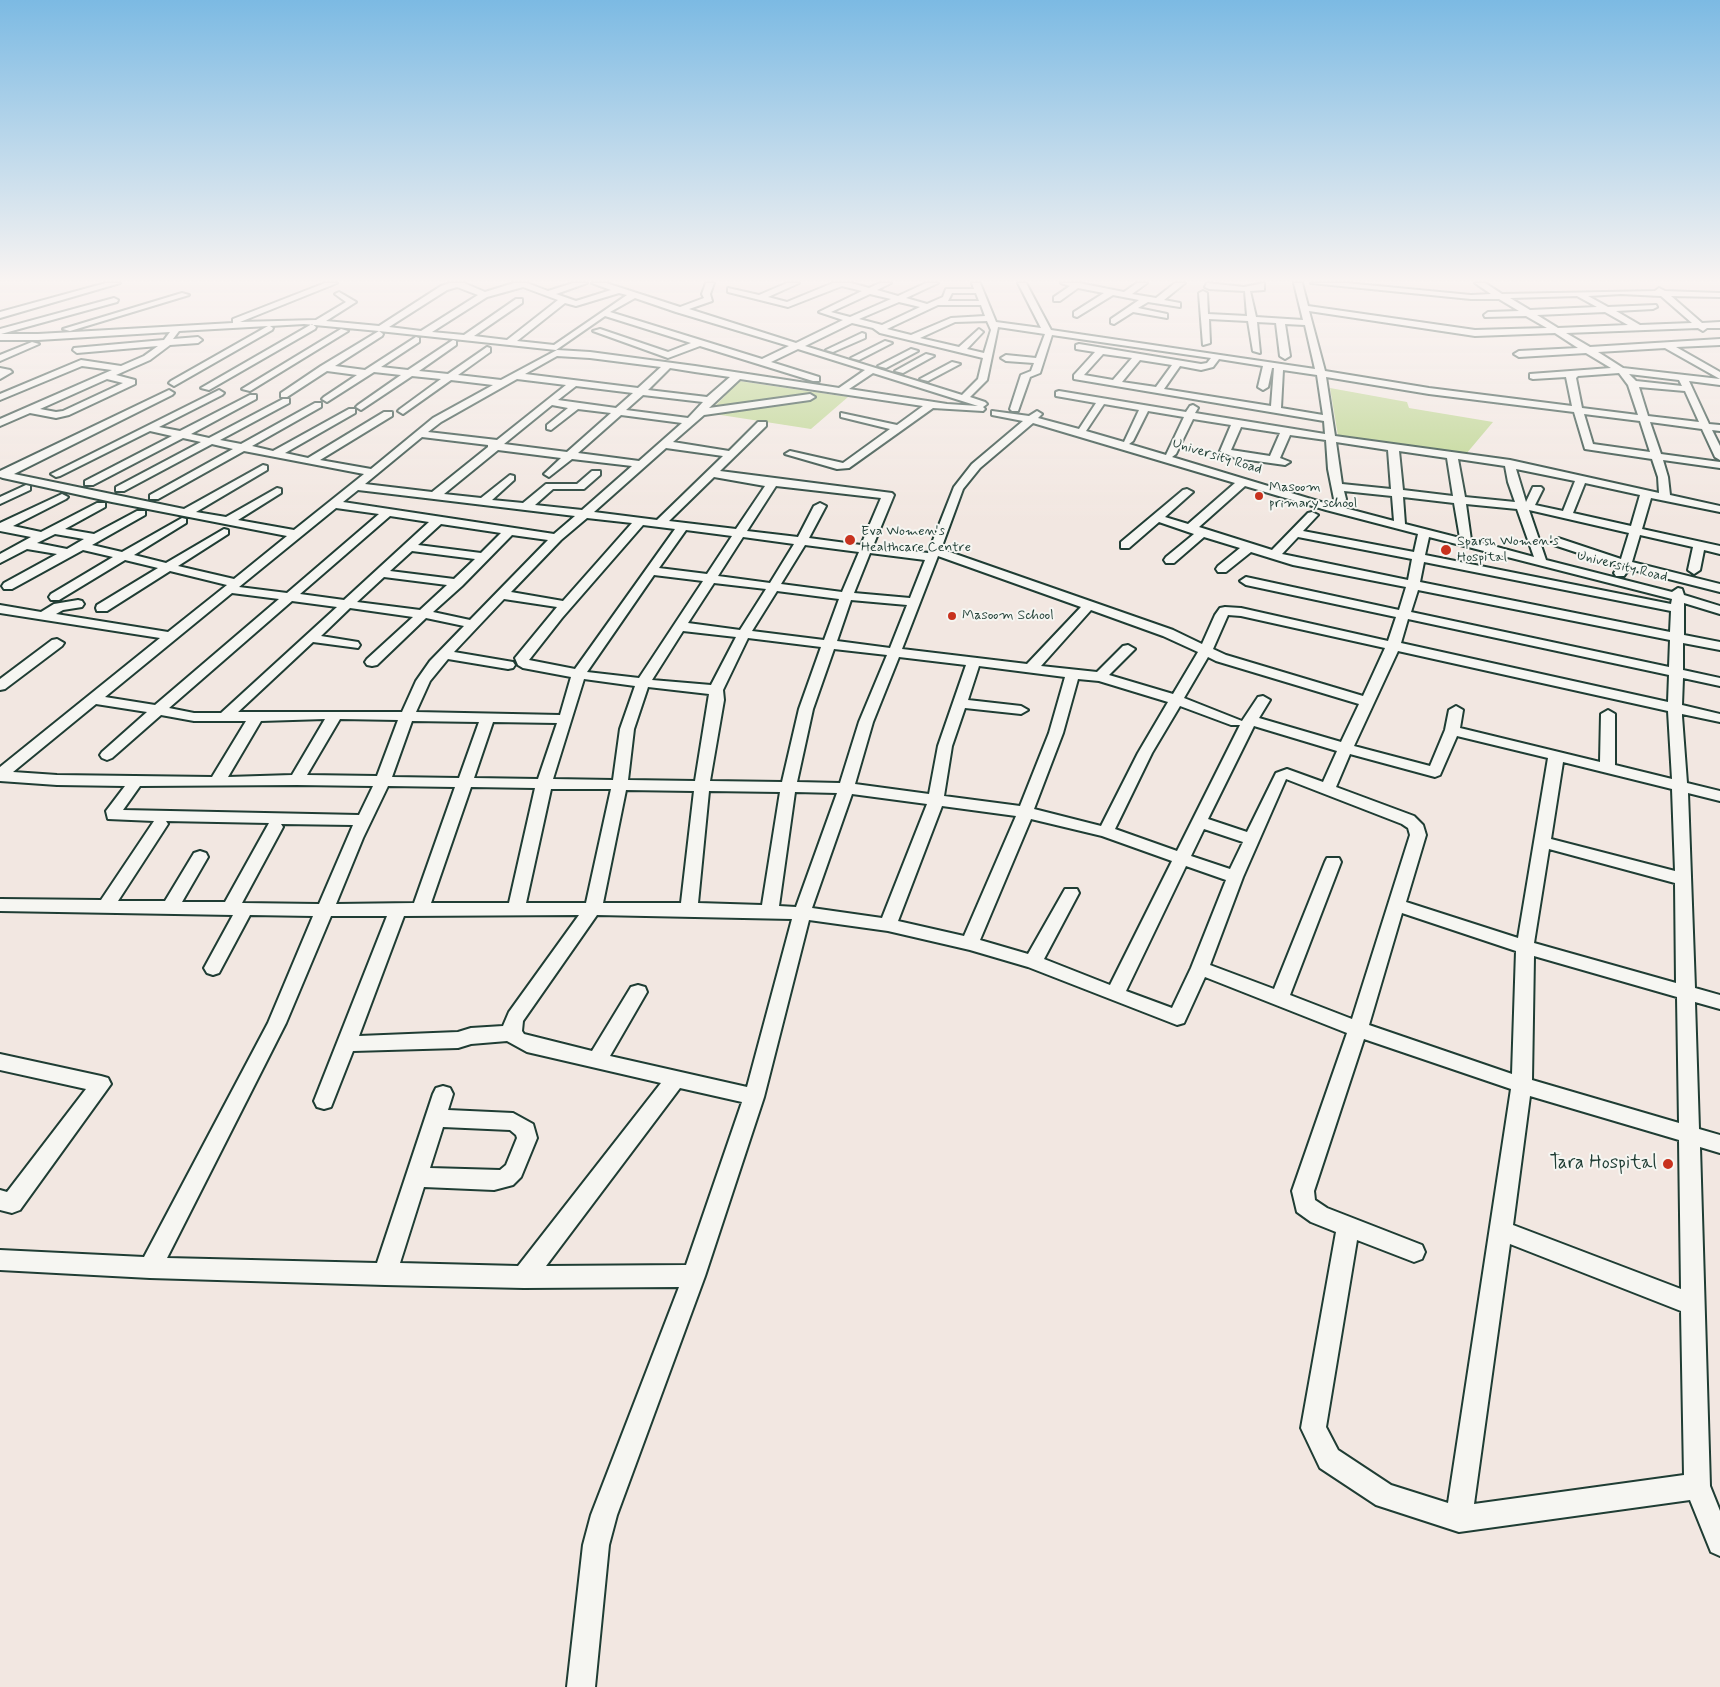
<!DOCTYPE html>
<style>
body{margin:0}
canvas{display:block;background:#f2e7e1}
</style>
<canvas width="1720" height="1687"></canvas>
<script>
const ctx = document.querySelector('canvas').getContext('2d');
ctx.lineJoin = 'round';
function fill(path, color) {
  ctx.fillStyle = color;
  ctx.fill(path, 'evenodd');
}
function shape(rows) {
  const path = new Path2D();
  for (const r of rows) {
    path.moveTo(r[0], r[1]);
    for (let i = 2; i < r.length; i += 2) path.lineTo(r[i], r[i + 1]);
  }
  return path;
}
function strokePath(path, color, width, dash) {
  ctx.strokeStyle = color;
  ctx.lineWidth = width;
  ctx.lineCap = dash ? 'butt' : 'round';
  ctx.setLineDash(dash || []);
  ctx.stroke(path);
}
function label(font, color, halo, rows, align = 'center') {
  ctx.font = font + ' Mynerve,sans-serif';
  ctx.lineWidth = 4;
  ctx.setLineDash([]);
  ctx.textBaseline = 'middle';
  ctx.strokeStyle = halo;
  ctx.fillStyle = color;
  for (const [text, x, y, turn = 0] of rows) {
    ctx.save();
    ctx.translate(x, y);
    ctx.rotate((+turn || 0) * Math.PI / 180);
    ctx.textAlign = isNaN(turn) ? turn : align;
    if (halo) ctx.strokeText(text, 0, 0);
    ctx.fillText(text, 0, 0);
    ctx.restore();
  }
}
const green = shape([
 [732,380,848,397,811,429,708,413,725,396],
 [1330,388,1407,402,1409,408,1493,422,1466,454,1338,436]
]);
const minor = shape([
 [106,283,120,283,0,318,0,312,106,283],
 [325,283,337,283,240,322,316,320,346,302,335,294,339,292,356,302,326,321,379,326,441,286,450,283,464,283,485,292,514,283,527,283,548,291,573,283,587,283,556,294,576,301,611,290,592,283,606,283,680,307,704,298,702,294,706,283,714,283,710,294,712,301,689,309,796,343,843,320,819,312,862,291,842,286,788,307,728,292,728,288,759,295,787,283,799,283,768,297,787,302,833,283,851,283,869,288,880,283,891,283,877,290,898,296,926,283,938,283,906,298,927,304,943,297,946,289,974,289,972,283,980,283,996,322,1041,328,1018,283,1026,283,1051,330,1315,369,1305,325,1285,324,1290,356,1285,359,1280,356,1276,323,1257,322,1260,353,1253,351,1248,321,1209,319,1210,343,1203,345,1199,293,1203,291,1207,293,1208,314,1247,316,1245,291,1209,289,1205,287,1207,283,1244,287,1264,283,1264,290,1250,291,1256,317,1303,320,1294,283,1302,283,1308,306,1475,330,1547,328,1526,316,1485,317,1484,315,1488,312,1519,311,1499,299,1471,299,1311,283,1346,283,1471,295,1491,294,1475,283,1485,283,1502,294,1655,291,1659,288,1665,291,1720,293,1720,297,1671,296,1702,323,1720,322,1720,328,1707,328,1703,331,1698,328,1566,333,1590,347,1720,339,1720,345,1676,347,1720,372,1720,379,1665,348,1598,352,1623,368,1720,379,1720,385,1689,381,1709,424,1720,425,1720,431,1712,430,1720,446,1720,460,1715,457,1702,429,1650,422,1661,454,1720,462,1720,468,1663,460,1668,477,1670,495,1720,506,1720,512,1651,498,1642,529,1720,546,1720,554,1704,550,1700,570,1694,574,1688,570,1693,547,1640,535,1632,562,1720,584,1720,592,1629,569,1624,576,1616,576,1614,573,1618,566,1554,545,1552,542,1558,538,1621,559,1629,533,1529,510,1546,560,1672,592,1678,588,1682,589,1684,595,1720,606,1720,614,1684,603,1684,635,1720,642,1720,650,1683,643,1683,670,1720,678,1720,686,1683,678,1682,705,1720,714,1720,722,1682,714,1682,716,1687,783,1720,791,1720,801,1688,793,1695,988,1720,995,1720,1009,1695,1002,1699,1129,1720,1135,1720,1153,1700,1147,1710,1486,1720,1511,1720,1556,1711,1552,1690,1500,1459,1532,1376,1505,1320,1468,1301,1428,1336,1232,1311,1222,1297,1212,1292,1191,1347,1033,1205,977,1184,1023,1177,1025,1028,967,970,950,888,931,809,920,764,1097,705,1276,617,1515,609,1545,595,1687,567,1687,583,1545,591,1515,679,1287,524,1288,385,1285,150,1278,0,1270,0,1250,144,1257,268,1023,313,916,250,915,219,973,213,975,207,973,204,968,233,915,0,911,0,899,101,900,154,821,108,819,106,811,125,786,57,785,0,781,0,767,160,638,0,613,0,605,41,612,54,604,78,600,82,601,84,604,82,607,63,610,56,614,168,632,227,585,170,571,107,611,97,611,96,608,97,605,158,568,125,560,59,600,51,600,49,597,51,594,113,557,83,550,12,589,4,589,2,586,4,583,57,554,27,549,0,563,0,554,31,537,0,531,0,523,62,494,68,497,66,499,13,526,41,532,97,503,105,503,105,507,65,529,94,534,137,511,145,511,145,515,92,545,122,552,182,518,186,519,186,523,134,555,166,563,224,529,228,530,228,534,178,566,234,579,287,536,112,502,3,478,0,477,0,471,169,390,174,393,172,395,14,474,184,509,263,465,267,466,267,470,196,512,226,517,277,488,281,489,281,493,238,520,294,530,364,474,244,451,158,499,150,499,150,495,233,449,212,444,124,491,116,491,116,487,201,442,183,438,93,485,85,485,85,481,172,436,150,431,60,476,56,477,51,474,219,390,224,393,222,395,159,427,180,431,250,395,256,395,256,399,191,434,209,438,283,399,289,399,289,403,220,440,241,444,315,403,321,403,321,407,252,446,273,451,349,409,355,409,355,413,285,453,308,458,384,412,392,412,392,416,320,460,371,469,433,418,493,385,451,380,403,414,398,411,400,409,441,379,412,376,361,410,356,407,358,405,401,375,374,372,327,402,322,399,324,397,357,375,327,371,287,397,281,397,281,393,321,366,379,331,304,324,270,326,273,328,272,330,174,386,169,383,171,381,268,326,179,331,173,339,198,337,202,340,198,343,170,345,150,360,116,375,135,380,135,384,69,415,56,418,30,413,0,426,0,419,112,370,82,366,0,400,0,394,81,360,121,366,144,356,158,346,77,353,73,350,74,348,164,340,170,332,38,340,0,340,0,329,114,298,118,300,117,302,1,334,38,334,233,323,233,319,325,283],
 [457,287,478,295,421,331,389,327,447,290,457,287],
 [523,287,558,300,507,340,474,336,522,303,522,299,516,299,464,335,432,332,487,297,523,287],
 [619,293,627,295,554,345,517,341,565,303,576,306,619,293],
 [952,293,976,293,979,301,948,301,952,293],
 [870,294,891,299,850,317,831,312,870,294],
 [1621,294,1661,296,1692,323,1640,325,1616,311,1653,309,1657,307,1656,305,1608,307,1588,296,1621,294],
 [1577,296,1597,307,1530,310,1510,298,1577,296],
 [635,298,676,312,789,346,762,359,610,312,635,298],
 [899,302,920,307,882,325,859,319,899,302],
 [938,305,981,305,985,316,951,318,911,335,887,329,938,305],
 [1309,311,1475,336,1555,333,1578,348,1519,351,1514,354,1519,357,1586,353,1611,368,1530,374,1530,378,1533,379,1566,377,1572,406,1429,388,1325,371,1309,311],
 [1605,312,1628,325,1558,328,1537,315,1605,312],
 [605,316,691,343,668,352,600,329,593,331,668,358,700,346,813,381,819,381,819,377,771,362,798,349,865,370,839,388,695,366,590,352,557,350,501,380,458,375,490,352,490,348,487,347,448,374,419,371,456,345,456,341,453,340,408,370,381,367,419,342,419,338,416,337,365,370,335,366,382,336,383,334,379,331,556,350,605,316],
 [987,321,991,330,984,353,967,349,983,332,979,329,959,347,920,338,955,322,987,321],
 [852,323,873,328,880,333,983,358,978,379,962,395,805,346,852,323],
 [998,327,1045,334,1036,358,1006,355,1001,358,1006,361,1034,363,1031,371,1021,375,1010,409,1012,411,1018,411,1030,377,1040,373,1052,335,1211,358,1207,363,1201,364,1079,344,1076,345,1076,349,1095,352,1074,375,1074,379,1324,421,1325,434,1195,413,1198,408,1193,405,1190,406,1186,412,1059,391,1056,392,1056,396,1096,403,1079,429,1038,418,1042,414,1037,411,1029,416,992,411,992,415,1023,421,972,464,954,487,928,553,873,546,894,495,892,493,720,471,766,426,766,422,758,422,729,451,673,442,704,415,810,400,815,397,810,394,709,408,740,379,923,406,897,425,841,413,841,417,890,429,843,463,790,451,785,454,837,469,849,468,933,408,983,411,985,409,983,407,987,404,985,402,970,397,987,380,998,327],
 [1103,354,1132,358,1113,380,1084,375,1103,354],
 [557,356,590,358,661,367,638,388,525,374,557,356],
 [1219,359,1263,366,1258,387,1263,390,1268,387,1272,368,1274,368,1271,406,1164,389,1180,366,1201,370,1213,367,1219,359],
 [1140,360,1172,365,1156,387,1122,382,1140,360],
 [670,368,695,372,730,377,707,397,648,390,670,368],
 [1283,370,1317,375,1323,415,1281,408,1283,370],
 [873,373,978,406,947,404,849,389,873,373],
 [1619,373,1628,385,1638,415,1582,408,1576,378,1578,376,1619,373],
 [1629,374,1679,380,1682,386,1636,381,1629,374],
 [1326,377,1429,394,1574,412,1585,449,1652,459,1658,477,1659,493,1510,460,1335,436,1326,377],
 [107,379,123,383,63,411,56,412,40,409,107,379],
 [517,379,566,385,497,440,428,432,441,422,517,379],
 [576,386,633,393,616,408,558,400,576,386],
 [1639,387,1685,391,1699,422,1648,416,1639,387],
 [643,395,703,402,688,418,626,410,643,395],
 [1104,404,1139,410,1124,442,1086,431,1104,404],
 [552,405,568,408,547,425,547,429,551,430,578,409,611,413,567,452,504,444,552,405],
 [1148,411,1184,417,1166,455,1129,444,1133,441,1148,411],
 [1584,414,1640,421,1650,452,1593,444,1584,414],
 [621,415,682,423,639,461,578,453,621,415],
 [1193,419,1231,425,1220,451,1235,458,1285,465,1290,462,1280,458,1290,435,1326,440,1328,469,1334,499,1331,505,1172,457,1176,454,1193,419],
 [1033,423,1235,483,1188,524,1165,517,1193,492,1187,489,1183,490,1121,542,1121,548,1129,548,1159,522,1194,534,1166,557,1164,560,1166,563,1174,563,1204,537,1240,548,1218,566,1216,569,1218,572,1226,572,1251,552,1293,565,1406,587,1399,610,1246,577,1240,581,1246,585,1396,617,1388,641,1241,608,1225,607,1220,608,1215,615,1202,644,1173,630,941,549,963,489,980,468,1033,423],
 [1241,427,1280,433,1270,456,1231,450,1241,427],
 [422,437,488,445,488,447,432,492,365,484,422,437],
 [1336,442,1388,450,1391,489,1342,484,1336,442],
 [666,448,723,456,657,520,594,512,666,448],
 [498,450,561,458,544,474,549,477,572,459,632,466,582,510,535,505,553,489,584,489,600,475,600,471,592,471,577,484,546,484,523,503,492,500,514,480,514,476,510,475,481,498,444,494,498,450],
 [1399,451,1447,458,1453,496,1403,490,1399,451],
 [1458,459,1505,466,1508,482,1515,502,1465,497,1458,459],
 [1516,469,1575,481,1563,511,1535,505,1543,489,1541,487,1533,487,1526,502,1516,469],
 [714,477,765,486,736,529,669,521,714,477],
 [1585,483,1640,495,1631,526,1573,513,1585,483],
 [776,486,881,498,861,545,809,538,826,506,820,503,814,506,798,537,747,531,776,486],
 [1245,486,1326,510,1418,534,1414,552,1303,531,1318,515,1312,512,1308,513,1272,550,1199,527,1245,486],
 [358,490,434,499,575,516,554,534,343,502,358,490],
 [1344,491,1392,496,1394,521,1341,507,1346,499,1344,491],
 [1403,497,1454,503,1460,538,1405,524,1403,497],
 [1466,504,1517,509,1534,557,1471,540,1466,504],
 [336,508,379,514,287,593,239,587,336,508],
 [390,516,429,522,344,600,300,594,390,516],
 [587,518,632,523,563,601,511,592,561,540,587,518],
 [441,524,501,533,481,553,418,545,441,524],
 [643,525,675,529,575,669,529,660,562,618,643,525],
 [686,530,732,536,707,574,659,568,686,530],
 [55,534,84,539,67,549,37,543,55,534],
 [512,535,548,540,470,620,433,612,462,586,512,535],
 [743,537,794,544,770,583,718,576,743,537],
 [1298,537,1412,559,1408,580,1282,554,1298,537],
 [1429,537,1672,599,1671,604,1425,555,1429,537],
 [805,545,859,552,842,592,781,584,805,545],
 [412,551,475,559,454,579,390,571,412,551],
 [870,553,925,560,910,598,854,593,870,553],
 [938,556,1081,607,1027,664,902,649,938,556],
 [1424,562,1671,611,1670,632,1420,582,1424,562],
 [654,575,703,581,639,678,587,672,654,575],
 [384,577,447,585,420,610,357,602,384,577],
 [714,583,766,589,740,630,688,623,714,583],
 [1418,590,1670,640,1669,667,1411,612,1418,590],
 [777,591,839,599,824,640,752,631,777,591],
 [232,593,279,599,155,705,105,697,232,593],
 [504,599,557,607,515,658,518,665,523,668,571,677,560,715,416,712,430,681,448,659,508,669,513,668,515,665,513,662,454,652,504,599],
 [851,600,907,605,890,648,837,641,851,600],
 [292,601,337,607,221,713,194,713,169,708,292,601],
 [350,608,413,617,367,659,365,662,367,665,372,666,377,665,426,618,464,626,430,661,416,681,402,712,238,712,313,642,358,648,360,645,358,642,321,636,350,608],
 [1091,610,1163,636,1198,652,1173,694,1109,675,1135,649,1128,645,1123,646,1097,672,1041,666,1091,610],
 [1228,615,1241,616,1385,648,1363,696,1226,655,1213,649,1228,615],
 [1408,619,1669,675,1668,702,1401,643,1408,619],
 [683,631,736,637,711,685,652,680,683,631],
 [748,638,821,647,799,709,782,782,710,781,724,700,723,690,748,638],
 [834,649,887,655,859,722,840,783,797,782,813,709,834,649],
 [1398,651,1668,711,1672,779,1615,765,1615,714,1608,710,1601,714,1600,762,1460,728,1463,710,1456,706,1449,710,1445,730,1430,766,1354,746,1398,651],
 [899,657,966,665,938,746,929,794,855,784,873,722,899,657],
 [1208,657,1216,661,1359,704,1341,742,1259,718,1270,700,1263,696,1258,697,1242,721,1184,698,1208,657],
 [979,666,1065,677,1049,733,1020,806,944,796,952,746,965,708,1021,714,1028,710,1021,706,968,700,979,666],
 [584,679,635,686,620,729,613,780,553,779,584,679],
 [1078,679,1099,681,1168,702,1138,753,1101,826,1034,809,1063,733,1078,679],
 [648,687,709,694,695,781,628,780,634,729,648,687],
 [96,704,147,712,102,752,100,755,102,758,107,760,112,758,161,715,194,721,246,721,212,777,57,775,13,772,96,704],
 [1180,706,1231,725,1240,725,1177,851,1115,829,1152,753,1180,706],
 [325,719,292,775,228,777,261,721,325,719],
 [340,719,398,720,377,776,307,775,340,719],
 [412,721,479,722,459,778,392,777,412,721],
 [493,722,557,723,538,779,474,778,493,722],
 [1254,726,1337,751,1323,782,1287,769,1276,773,1247,832,1208,819,1254,726],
 [1457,736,1548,758,1518,938,1406,902,1426,835,1423,825,1414,816,1336,787,1350,754,1435,777,1440,775,1457,736],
 [1563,762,1672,789,1675,871,1551,839,1563,762],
 [1286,779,1402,824,1408,828,1410,835,1352,1019,1290,995,1341,862,1339,858,1327,858,1325,862,1274,989,1210,965,1243,877,1286,779],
 [297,785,373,786,359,815,123,810,140,786,297,785],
 [388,786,455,787,414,903,336,904,363,838,388,786],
 [471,787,535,788,509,903,431,903,471,787],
 [551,789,611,789,586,903,526,903,551,789],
 [626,790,694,791,681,903,603,903,626,790],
 [709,791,780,792,762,905,698,903,709,791],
 [795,792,837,793,796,907,779,906,795,792],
 [852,794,927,804,882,918,812,908,852,794],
 [942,806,1016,816,964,936,898,921,942,806],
 [1031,819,1102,836,1172,861,1110,985,1044,959,1079,893,1077,889,1065,889,1028,954,980,940,1031,819],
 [166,821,269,823,225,902,182,902,208,857,206,853,200,851,194,853,165,901,118,901,168,824,166,821],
 [281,824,353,825,319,904,242,903,283,827,281,824],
 [1204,829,1243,842,1230,869,1191,856,1204,829],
 [1549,849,1675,883,1676,983,1534,943,1549,849],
 [1186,866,1226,880,1191,968,1172,1008,1126,991,1186,866],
 [1402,913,1516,951,1512,1074,1369,1025,1402,913],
 [579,915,509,1012,503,1026,471,1028,458,1032,359,1036,404,916,579,915],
 [597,915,792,919,747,1087,610,1056,647,992,645,987,638,985,631,987,592,1051,524,1034,522,1031,523,1021,597,915],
 [331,916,387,916,314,1101,317,1107,324,1109,331,1107,353,1051,458,1048,471,1044,507,1041,527,1052,661,1083,518,1266,400,1263,424,1187,494,1190,513,1185,521,1177,537,1138,533,1124,513,1113,448,1110,453,1094,450,1088,443,1086,436,1088,433,1094,377,1263,167,1258,286,1023,331,916],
 [1534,956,1677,997,1679,1123,1532,1080,1534,956],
 [1364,1039,1511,1089,1448,1503,1391,1485,1338,1450,1326,1427,1357,1240,1414,1262,1422,1259,1425,1252,1422,1245,1327,1208,1315,1200,1314,1191,1364,1039],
 [680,1088,742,1102,686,1265,546,1266,680,1088],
 [1530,1096,1679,1140,1681,1289,1513,1225,1530,1096],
 [443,1127,510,1130,516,1135,517,1138,506,1165,500,1170,430,1168,443,1127],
 [1510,1244,1681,1311,1684,1475,1474,1504,1510,1244],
 [1061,283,1079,283,1124,292,1137,283,1147,283,1132,294,1156,298,1175,283,1185,283,1164,300,1180,303,1180,307,1148,302,1138,308,1167,314,1167,318,1133,312,1114,324,1111,323,1111,319,1139,300,1113,295,1077,317,1074,316,1074,312,1104,293,1078,288,1060,301,1054,301,1054,297,1070,286,1061,283],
 [182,293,189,295,70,331,63,329,182,293],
 [312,324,316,327,315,329,209,390,201,388,312,324],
 [341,329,348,331,250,391,242,389,341,329],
 [862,333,865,334,865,338,833,352,826,350,862,333],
 [885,341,892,343,859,360,851,358,885,341],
 [32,342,39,344,0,361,0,355,32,342],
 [911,349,918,351,886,368,878,366,911,349],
 [926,354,934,356,903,373,895,371,926,354],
 [952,362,960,364,928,381,920,379,952,362],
 [0,368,10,370,12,372,0,379,0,368],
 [26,485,30,486,30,490,0,504,0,497,26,485],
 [57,639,64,643,62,646,5,689,0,690,0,679,52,640,57,639],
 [0,1054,101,1076,108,1078,111,1084,20,1210,12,1213,0,1210,0,1190,7,1192,86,1089,0,1070,0,1054]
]);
const markers = [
 [1259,496,5,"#c8321e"],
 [850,540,6,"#c8321e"],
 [1446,550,6,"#c8321e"],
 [952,616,5,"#c8321e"],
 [1668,1164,6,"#c8321e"]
];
const farStreetnames = [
 ["University Road",1217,457,17],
 ["University Road",1622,567,14]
];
const farPoinames = [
 ["Masoom",1269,488],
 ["primary school",1269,504],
 ["Eva Women's",861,532],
 ["Healthcare Centre",861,548],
 ["Sparsh Women's",1457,542],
 ["Hospital",1457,558],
 ["Masoom School",962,616]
];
const nearPoinames = [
 ["Tara Hospital",1657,1164]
];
fill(green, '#bad48b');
strokePath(minor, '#1f3d34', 4);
fill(minor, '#f6f6f2');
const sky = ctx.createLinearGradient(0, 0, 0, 520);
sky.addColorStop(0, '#7cbae3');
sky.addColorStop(0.54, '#f9f4f2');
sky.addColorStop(1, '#f9f4f200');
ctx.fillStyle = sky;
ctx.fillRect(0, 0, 1720, 520);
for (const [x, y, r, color] of markers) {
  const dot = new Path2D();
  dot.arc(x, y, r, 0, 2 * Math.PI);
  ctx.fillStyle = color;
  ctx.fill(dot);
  strokePath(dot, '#f6f6f2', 2);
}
label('14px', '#1f3d34', '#f6f6f2', farStreetnames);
label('14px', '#1f3d34', '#f6f6f2', farPoinames, 'left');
label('19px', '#1f3d34', '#f6f6f2', nearPoinames, 'right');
</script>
